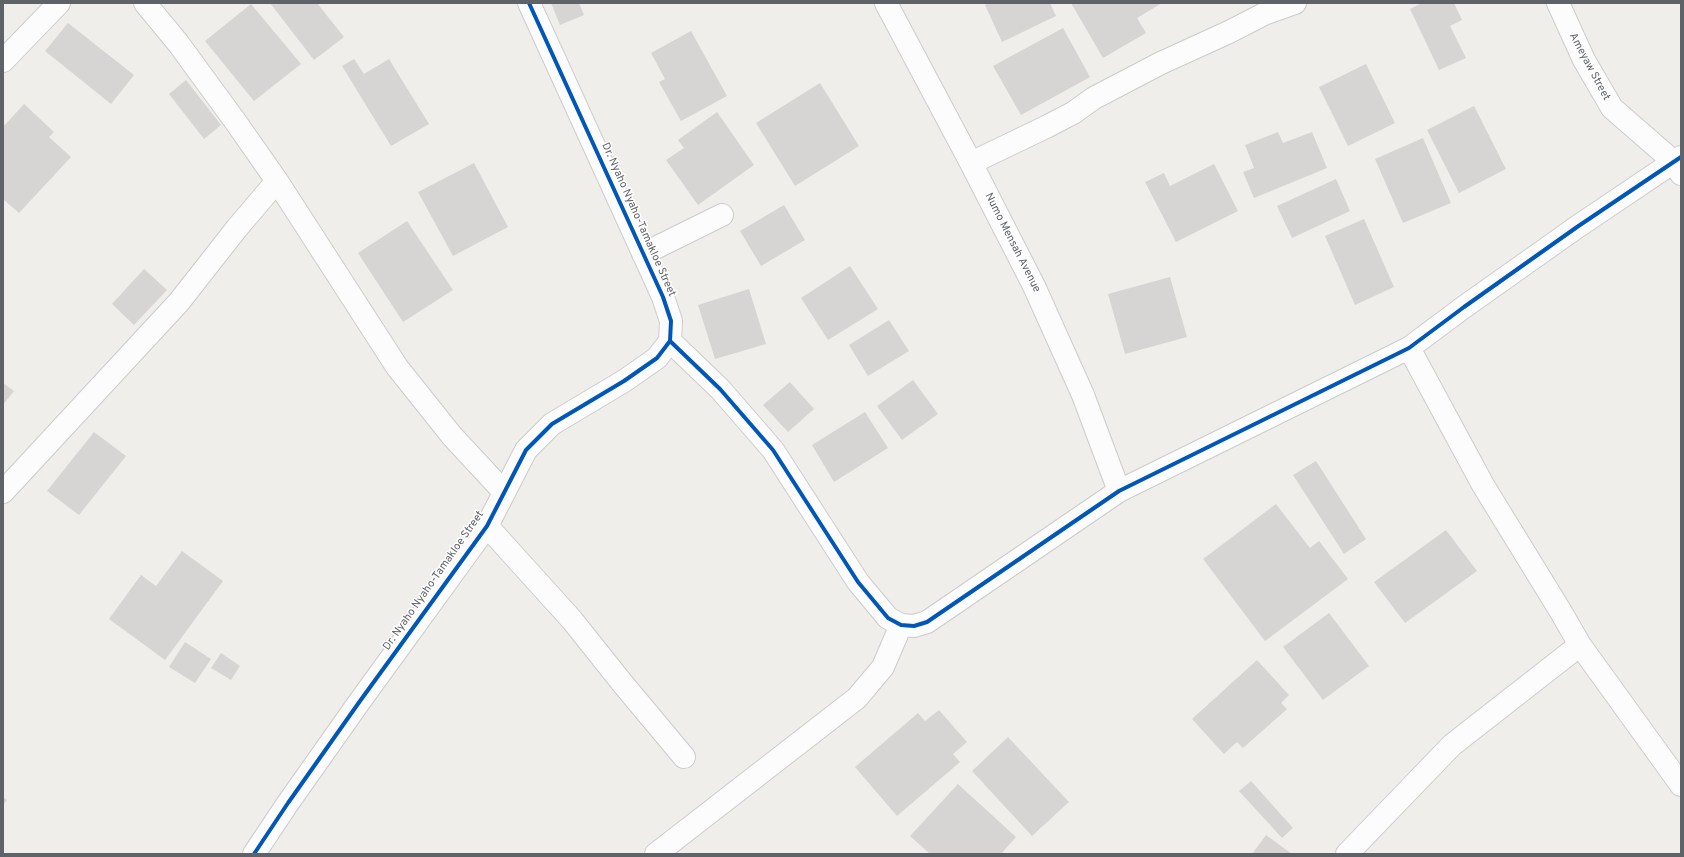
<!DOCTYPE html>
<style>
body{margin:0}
#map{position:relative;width:1684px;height:857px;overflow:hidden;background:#efeeea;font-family:Overpass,sans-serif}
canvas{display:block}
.frame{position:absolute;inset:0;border:4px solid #5f6368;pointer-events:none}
</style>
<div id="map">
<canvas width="1684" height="857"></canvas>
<div class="frame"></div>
</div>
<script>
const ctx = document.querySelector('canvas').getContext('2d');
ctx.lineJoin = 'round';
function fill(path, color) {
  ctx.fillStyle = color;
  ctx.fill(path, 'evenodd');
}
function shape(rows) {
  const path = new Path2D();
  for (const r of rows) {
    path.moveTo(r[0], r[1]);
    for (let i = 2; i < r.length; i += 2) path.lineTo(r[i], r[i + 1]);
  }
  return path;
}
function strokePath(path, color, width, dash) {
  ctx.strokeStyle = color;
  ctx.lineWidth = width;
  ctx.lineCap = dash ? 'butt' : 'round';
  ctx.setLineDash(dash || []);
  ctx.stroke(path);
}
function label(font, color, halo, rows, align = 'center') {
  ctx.font = font + ' Overpass,sans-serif';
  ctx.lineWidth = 3;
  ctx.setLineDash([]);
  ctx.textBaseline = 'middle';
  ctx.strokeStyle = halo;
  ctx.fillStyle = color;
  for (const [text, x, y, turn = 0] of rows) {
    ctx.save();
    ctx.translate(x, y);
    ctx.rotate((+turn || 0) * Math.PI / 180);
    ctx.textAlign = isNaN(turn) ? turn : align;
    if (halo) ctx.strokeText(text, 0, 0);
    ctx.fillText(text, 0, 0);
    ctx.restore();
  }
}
const building = shape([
 [270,3,317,3,344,37,314,60],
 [551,3,579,3,584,15,560,25],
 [988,3,1050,3,1056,16,1002,42,985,5],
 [1071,3,1162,3,1137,18,1146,33,1103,58],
 [1422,3,1454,3,1462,20,1450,26,1466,58,1439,70,1410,9],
 [251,4,301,64,254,101,205,41],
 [68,23,134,75,111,104,45,51],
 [1063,28,1090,77,1021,115,993,66],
 [691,31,727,96,681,121,659,82,665,79,651,53],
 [354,59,364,74,389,59,429,124,391,146,342,66],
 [1366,64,1395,123,1348,146,1319,87],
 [186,80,221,125,204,139,169,94],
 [820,83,859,146,795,186,756,123],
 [24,104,54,132,49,137,71,157,19,213,3,199,3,127],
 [1474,106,1506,169,1459,193,1427,130],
 [717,112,754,165,698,205,666,160,684,148,678,140],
 [1278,132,1283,143,1312,132,1327,168,1254,198,1243,172,1254,168,1245,145],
 [1423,138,1451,203,1403,223,1375,159],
 [474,163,508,227,453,256,418,192],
 [1214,164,1238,211,1176,242,1145,182,1164,173,1170,186],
 [1336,179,1350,211,1292,238,1277,206],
 [784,205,805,240,761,266,740,231],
 [1364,219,1394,287,1355,305,1325,236],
 [407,221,453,290,403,322,358,253],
 [850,266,878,309,828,340,801,298],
 [144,269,167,290,134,325,112,304],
 [1170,277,1187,337,1125,354,1108,294],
 [749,289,766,344,715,359,698,305],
 [889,320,909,351,868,376,849,345],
 [913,380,938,414,902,440,877,406],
 [790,382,814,409,788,432,763,405],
 [3,383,14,391,3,405],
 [865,412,888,448,834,482,812,445],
 [94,432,126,456,79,515,47,491],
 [1316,461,1366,539,1344,554,1293,475],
 [1276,504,1310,548,1319,541,1348,579,1265,641,1203,559],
 [1446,530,1477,571,1405,623,1374,582],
 [182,551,223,581,165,660,109,619,141,575,156,586],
 [1329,613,1369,666,1323,700,1283,647],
 [185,642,211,659,195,683,169,667],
 [221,653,240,666,231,680,211,668],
 [1257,660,1289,695,1281,703,1287,709,1243,748,1237,742,1224,754,1192,719],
 [939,710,967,742,953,754,960,762,897,816,855,767,918,713,925,721],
 [1008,737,1069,802,1032,836,972,771],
 [1251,781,1293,828,1282,838,1239,791],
 [958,784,1016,837,1001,854,930,854,910,836],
 [3,797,7,800,3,805],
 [1266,835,1292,854,1252,854]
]);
const minor = shape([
 [145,3,178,43,235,121,277,181,397,367,452,436,504,492],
 [886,3,971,163,1034,286,1083,395,1119,491],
 [1558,3,1584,60,1612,108,1674,162,1681,174],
 [3,61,59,3],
 [971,163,1046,127,1073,113,1094,98,1161,63,1229,32,1264,14,1295,3],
 [643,254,722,215],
 [670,341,720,389,773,450,858,582,888,618,901,625,914,626,927,622,1119,491,1409,348,1464,307,1577,227,1681,157],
 [1409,348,1483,485,1561,612,1580,645,1681,785],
 [3,492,179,302,237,228,277,181],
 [487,526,572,620,623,684,684,757],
 [254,854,288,803,360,701,487,526,526,450,552,424,624,381,657,358,670,341,671,321,663,297,529,3],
 [656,854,857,698,883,667,901,625],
 [1347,854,1452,745,1580,645]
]);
const cycleway = shape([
 [670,341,720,389,773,450,858,582,888,618,901,625,914,626,927,622,1119,491,1409,348,1464,307,1577,227,1681,157],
 [254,854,288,803,360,701,487,526,526,450,552,424,624,381,657,358,670,341,671,321,663,297,529,3]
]);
const streetNames = [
 ["Ameyaw Street",1589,67,62],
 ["Dr. Nyaho Nyaho-Tamakloe Street",638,220,66],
 ["Numo Mensah Avenue",1012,243,63],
 ["Dr. Nyaho Nyaho-Tamakloe Street",434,581,-55]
];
fill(building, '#d6d5d3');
strokePath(minor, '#cbcccc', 24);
strokePath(minor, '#fdfcfc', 22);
strokePath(cycleway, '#0057b8', 4);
label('11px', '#5f6368', '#fff', streetNames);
</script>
